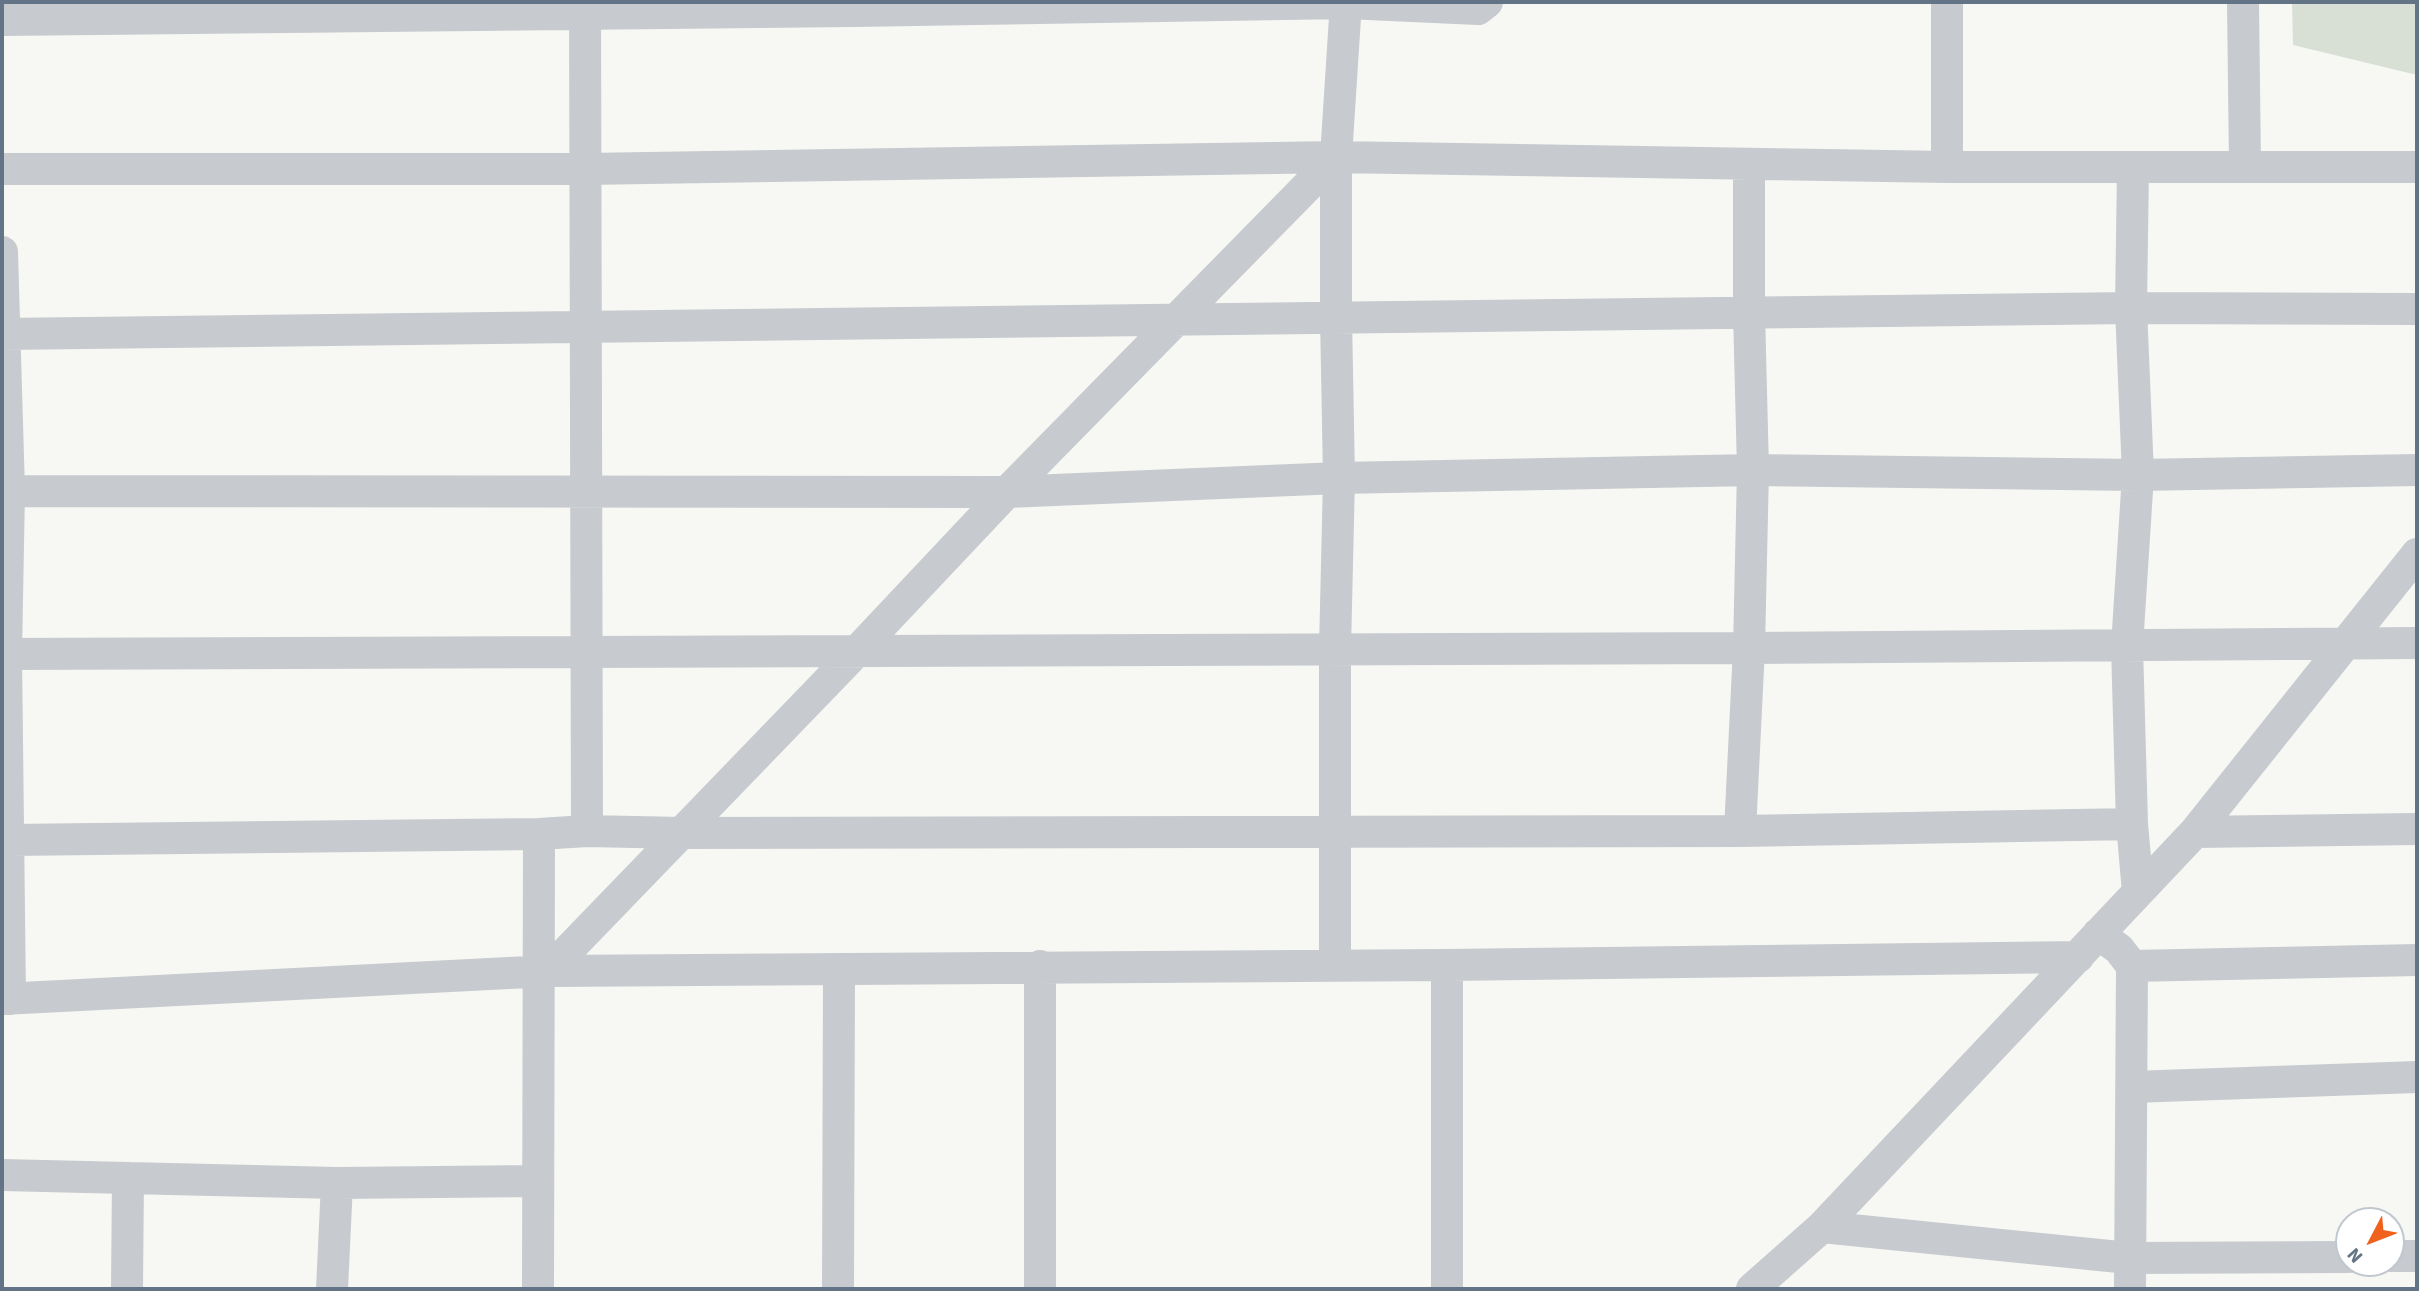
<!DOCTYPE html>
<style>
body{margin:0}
#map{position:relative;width:2419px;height:1291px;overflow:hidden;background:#f7f8f4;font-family:"Source Sans 3",sans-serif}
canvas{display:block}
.frame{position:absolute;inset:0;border:4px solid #647487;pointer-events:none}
.north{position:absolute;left:2335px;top:1207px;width:70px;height:70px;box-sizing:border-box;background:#fff;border:2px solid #c1c7cf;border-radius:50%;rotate:228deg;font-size:19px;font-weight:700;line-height:28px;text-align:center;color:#647487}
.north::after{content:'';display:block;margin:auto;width:24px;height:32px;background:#ef611c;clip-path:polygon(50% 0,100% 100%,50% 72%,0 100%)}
</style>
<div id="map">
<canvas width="2419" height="1291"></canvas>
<div class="frame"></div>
<div class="north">N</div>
</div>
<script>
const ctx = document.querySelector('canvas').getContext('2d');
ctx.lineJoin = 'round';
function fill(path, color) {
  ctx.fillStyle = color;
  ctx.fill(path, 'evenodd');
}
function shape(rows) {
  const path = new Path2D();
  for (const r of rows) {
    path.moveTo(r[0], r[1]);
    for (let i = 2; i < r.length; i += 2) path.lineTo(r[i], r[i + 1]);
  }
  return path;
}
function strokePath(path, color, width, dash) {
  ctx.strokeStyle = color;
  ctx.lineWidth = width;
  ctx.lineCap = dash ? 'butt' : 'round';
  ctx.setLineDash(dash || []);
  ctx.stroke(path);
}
const green = shape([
 [2292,2,2417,2,2417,75,2293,45]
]);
const street = shape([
 [585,2,587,831],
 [1947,2,1947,167],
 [2243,2,2245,167],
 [2,20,854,11,1346,3,1478,9,1487,2],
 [2,169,585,169,1336,157,1947,167,2133,167],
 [2,252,9,491,6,654,10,999],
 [3,334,2131,308,2417,309],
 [9,491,1007,492,1339,478,1753,470,2138,475,2417,470],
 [2,654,1749,648,2417,643],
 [1740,831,1749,648,1753,470,1749,312,1749,164],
 [2195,832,2417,829],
 [8,840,539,834,587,831,682,833,1740,831,2132,824],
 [2138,892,2132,824,2127,646,2138,475,2131,308,2133,167,2417,167],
 [2098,934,2119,949,2132,966,2130,1289],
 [1335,965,1335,649,1339,478,1336,317,1336,157,1346,2],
 [1040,966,1040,1289],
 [2132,966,2417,960],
 [548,971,859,649,1007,492,1336,157],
 [2,999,548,971,1447,965,2078,957],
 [2132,1087,2417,1077],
 [2,1175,337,1183,332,1289],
 [337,1183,538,1181],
 [1822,1227,2129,1258,2349,1257],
 [2391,1256,2417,1256],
 [127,1289,128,1178],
 [538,1289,539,834],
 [838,1289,839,969],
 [1447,1289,1447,965],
 [1752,1289,1822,1227,2195,832,2417,554]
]);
fill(green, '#d8e0d5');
strokePath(street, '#c7cace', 32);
</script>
